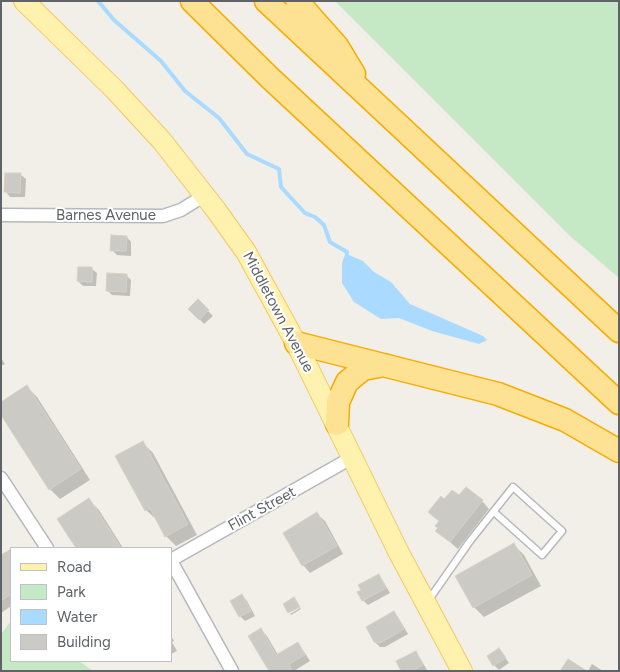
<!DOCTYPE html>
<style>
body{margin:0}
#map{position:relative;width:620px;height:672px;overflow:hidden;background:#f1efe8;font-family:Figtree,sans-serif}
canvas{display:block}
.frame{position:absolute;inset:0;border:2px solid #5f6368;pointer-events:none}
.legend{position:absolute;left:10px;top:547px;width:162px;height:115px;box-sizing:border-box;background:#fff;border:1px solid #bfc1c3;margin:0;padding:6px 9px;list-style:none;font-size:15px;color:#5f6368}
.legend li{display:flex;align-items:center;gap:10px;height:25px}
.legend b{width:25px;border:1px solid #bfc1c3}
</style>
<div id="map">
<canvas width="620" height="672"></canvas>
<div class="frame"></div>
<ul class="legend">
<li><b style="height:6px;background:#fff2af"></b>Road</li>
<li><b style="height:14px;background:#c5e8c5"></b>Park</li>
<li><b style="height:14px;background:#aadaff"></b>Water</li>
<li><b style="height:14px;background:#cccac5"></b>Building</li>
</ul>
</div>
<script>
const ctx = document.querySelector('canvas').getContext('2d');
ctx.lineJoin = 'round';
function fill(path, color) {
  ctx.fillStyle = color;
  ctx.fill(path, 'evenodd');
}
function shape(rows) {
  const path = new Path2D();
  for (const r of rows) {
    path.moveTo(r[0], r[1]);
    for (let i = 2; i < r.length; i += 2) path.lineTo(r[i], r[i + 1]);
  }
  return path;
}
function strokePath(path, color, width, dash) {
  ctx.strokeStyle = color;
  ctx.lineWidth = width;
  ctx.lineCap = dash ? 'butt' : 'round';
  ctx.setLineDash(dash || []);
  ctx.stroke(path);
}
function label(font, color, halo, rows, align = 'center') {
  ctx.font = font + ' Figtree,sans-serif';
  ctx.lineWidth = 4;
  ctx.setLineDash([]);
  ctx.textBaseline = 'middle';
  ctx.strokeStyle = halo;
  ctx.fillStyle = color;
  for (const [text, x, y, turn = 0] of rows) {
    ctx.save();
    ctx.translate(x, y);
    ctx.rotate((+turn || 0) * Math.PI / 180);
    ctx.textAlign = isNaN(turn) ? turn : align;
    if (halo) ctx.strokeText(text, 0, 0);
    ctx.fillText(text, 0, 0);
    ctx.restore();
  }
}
const green = shape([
 [335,1,619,1,619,278,570,236],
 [11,621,11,661,79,661,93,671,1,671,1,634]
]);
const water = shape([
 [349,255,363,261,374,272,391,282,410,304,483,336,487,340,479,344,432,331,399,318,381,319,354,302,342,283,342,263,344,257]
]);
const shadow = shape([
 [21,175,26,179,25,197,10,197,6,192],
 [127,237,131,242,131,256,117,255,112,250],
 [92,269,97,273,96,286,83,286,78,281],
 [126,275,131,280,130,296,112,295,107,290],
 [198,301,213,316,204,324,190,309],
 [1,358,5,364,1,366],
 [27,387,37,397,90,480,60,499,50,489],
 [143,443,153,453,197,535,176,546,166,536,157,520,146,510],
 [459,497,482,501,489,509,458,549,437,531,439,528,440,522,429,512,444,500],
 [89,500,99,510,123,548,77,548,59,519],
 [317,514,325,521,343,554,310,573,303,565],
 [514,545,524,555,541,586,484,617,474,607],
 [11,550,11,606,1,613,1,557],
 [379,576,383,581,390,593,368,605,363,600],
 [242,596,247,601,255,616,245,621,240,616],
 [300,608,301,609,291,615,290,614],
 [393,612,398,617,408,634,385,647,380,647,375,642],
 [261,630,267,636,278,655,297,644,303,650,310,661,294,671,270,671],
 [171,636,174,641,172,642,177,651,171,654],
 [499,649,509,663,499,670,494,665],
 [415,653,420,658,427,670,403,671],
 [592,664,603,671,588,671]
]);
const stream = shape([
 [98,1,114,20,161,61,185,91,219,118,247,154,279,169,281,187,305,213,315,217,324,225,330,242,347,252,346,261]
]);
const building = shape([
 [5,173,21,173,20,193,4,192,5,173],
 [111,235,127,236,126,251,110,251,111,235],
 [78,267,92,267,92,282,77,281,78,267],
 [107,273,127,274,126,292,106,291,107,273],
 [198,299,209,310,199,320,188,309,198,299],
 [27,385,81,469,49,490,1,415,1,402,27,385],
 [143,441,188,524,165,537,150,508,145,511,115,456,143,441],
 [466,487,483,500,450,542,435,531,438,528,435,526,439,521,428,512,441,496,444,499,452,490,459,495,466,487],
 [89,498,121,548,76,548,57,519,89,498],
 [317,512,337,546,302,566,283,533,317,512],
 [514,543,532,575,473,608,455,576,514,543],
 [11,549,11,594,1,601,1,555,11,549],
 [379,574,386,588,362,601,357,592,361,590,358,585,379,574],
 [242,594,251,611,239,617,230,601,242,594],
 [294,597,300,607,288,613,283,604,294,597],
 [394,611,404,629,380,643,374,642,366,627,394,611],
 [261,628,276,655,298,642,305,655,289,664,292,671,269,671,248,636,261,628],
 [499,648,506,658,493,666,487,656,499,648],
 [416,651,423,665,412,671,401,671,396,661,416,651],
 [568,659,587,671,560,671,568,659]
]);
const lane = shape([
 [428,601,470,541,513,487,562,531,542,555,494,512]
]);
const street = shape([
 [1,215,163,216,181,210,205,195],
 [1,478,47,548],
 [171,560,353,457],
 [171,561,232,671]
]);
const primary = shape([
 [24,1,114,89,162,141,216,210,246,252,296,343,399,553,462,671]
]);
const highway = shape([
 [192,1,269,77,619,403],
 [266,1,619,331],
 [297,1,337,46,354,74],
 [296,343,498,394,565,420,619,451],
 [337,424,338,402,347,382,363,369,384,365]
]);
const streetNames = [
 ["Barnes Avenue",106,216],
 ["Middletown Avenue",278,312,62],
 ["Flint Street",262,509,-29]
];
fill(green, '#c5e8c5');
fill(water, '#aadaff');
fill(shadow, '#0003');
strokePath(stream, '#aadaff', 4);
fill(building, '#cccac5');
strokePath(building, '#d6d1c6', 1);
strokePath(lane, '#b5b8bc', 9);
strokePath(street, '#b5b8bc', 15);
strokePath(primary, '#f2c960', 22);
strokePath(highway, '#f9ab00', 25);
strokePath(lane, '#fff', 6);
strokePath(street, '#fff', 12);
strokePath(primary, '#fff2af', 20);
strokePath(highway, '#fde293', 22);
label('15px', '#5f6368', '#fff', streetNames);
</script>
